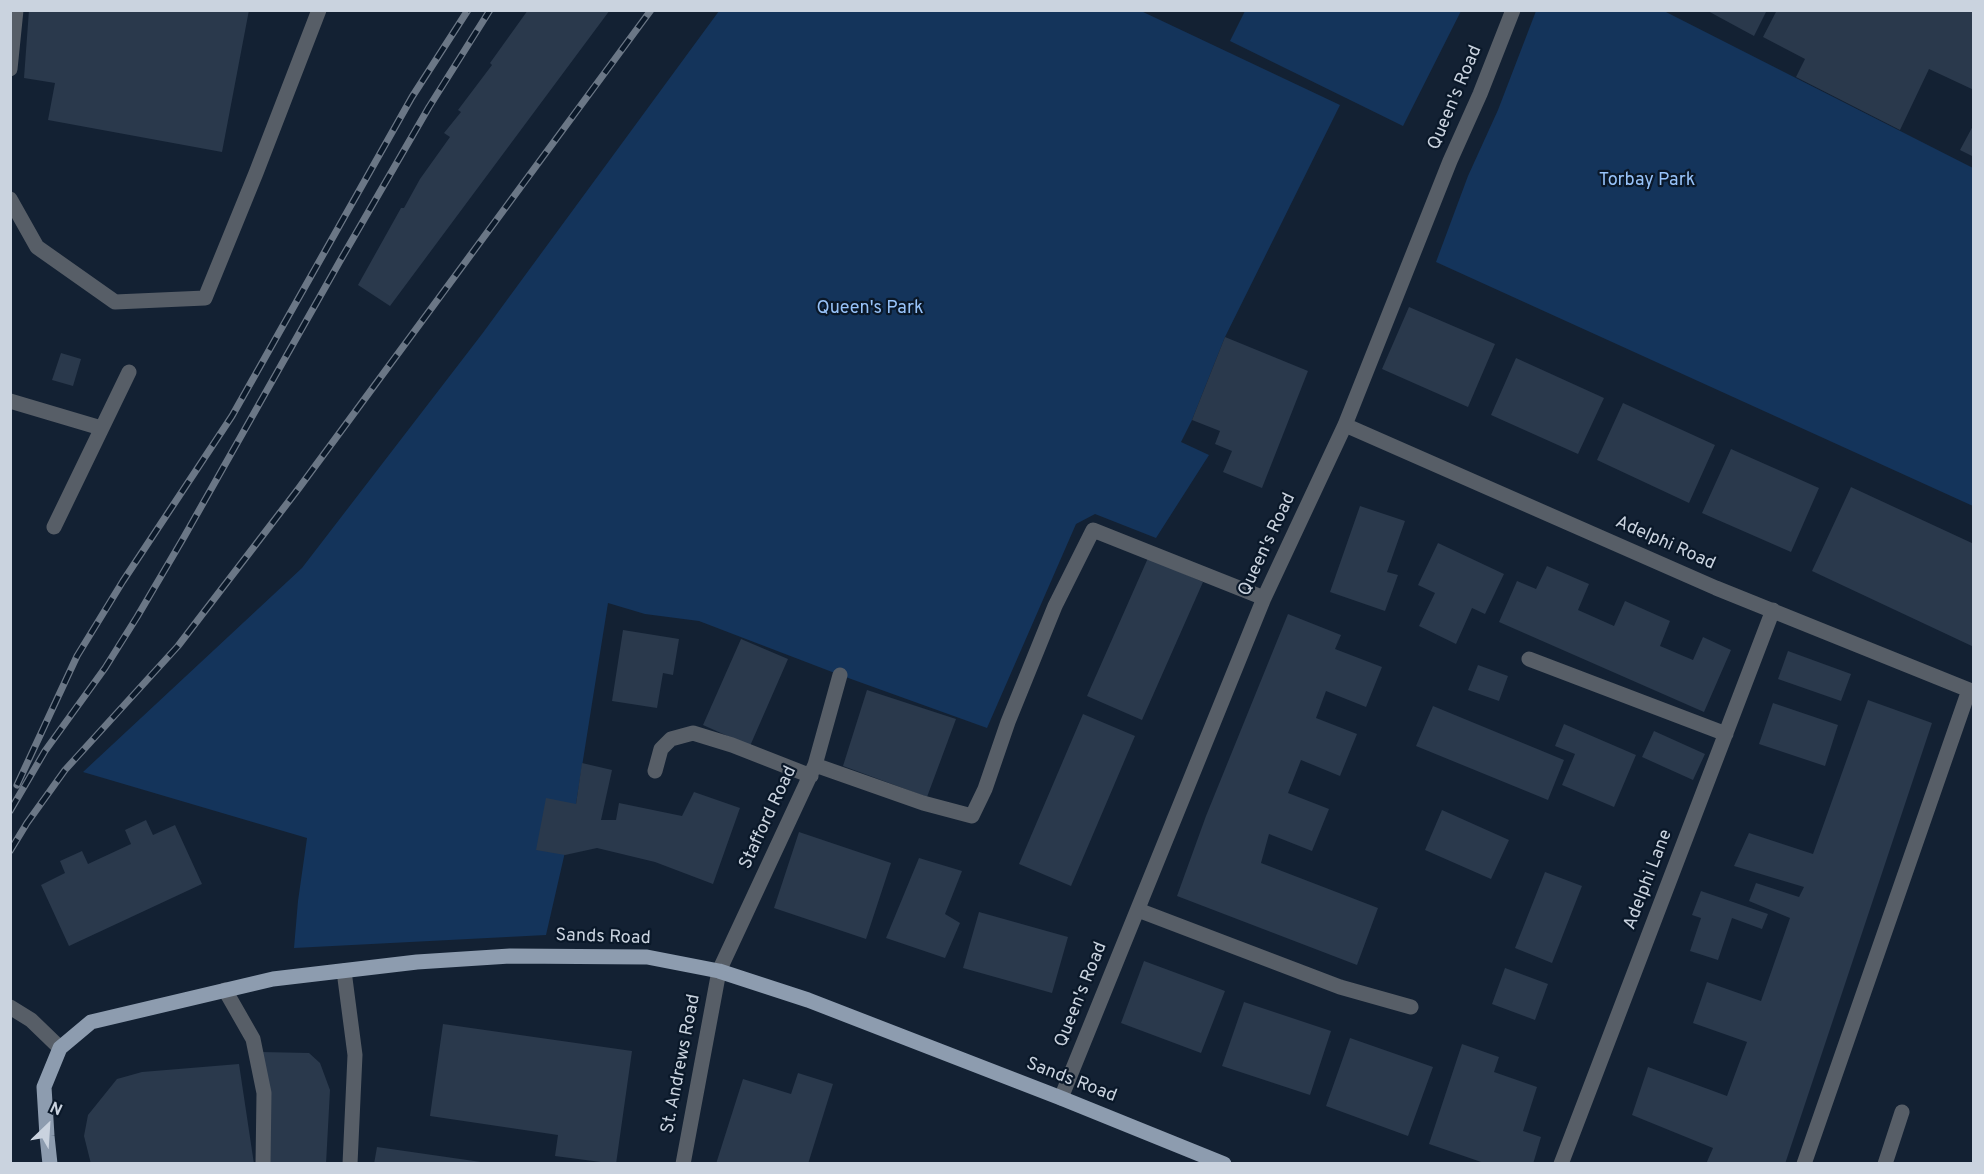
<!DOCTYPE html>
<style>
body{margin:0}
#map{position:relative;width:1984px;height:1174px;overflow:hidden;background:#132133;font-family:Overpass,sans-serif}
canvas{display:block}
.frame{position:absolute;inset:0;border:12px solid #cad3df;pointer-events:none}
.north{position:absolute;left:18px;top:1096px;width:60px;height:60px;-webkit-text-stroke:4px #0a1829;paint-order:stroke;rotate:25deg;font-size:16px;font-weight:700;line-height:24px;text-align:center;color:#cad3df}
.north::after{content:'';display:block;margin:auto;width:21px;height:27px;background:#cad3df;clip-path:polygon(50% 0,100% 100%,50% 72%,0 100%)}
</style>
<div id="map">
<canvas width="1984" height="1174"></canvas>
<div class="frame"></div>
<div class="north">N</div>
</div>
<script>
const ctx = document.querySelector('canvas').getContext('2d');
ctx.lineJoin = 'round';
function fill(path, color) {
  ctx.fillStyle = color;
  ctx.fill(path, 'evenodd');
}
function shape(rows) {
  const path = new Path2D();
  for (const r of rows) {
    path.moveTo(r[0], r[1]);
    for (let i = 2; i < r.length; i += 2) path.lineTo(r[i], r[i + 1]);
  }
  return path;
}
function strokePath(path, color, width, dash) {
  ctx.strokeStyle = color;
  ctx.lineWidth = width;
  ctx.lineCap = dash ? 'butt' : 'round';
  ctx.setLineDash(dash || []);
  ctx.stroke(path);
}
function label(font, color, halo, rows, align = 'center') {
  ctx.font = font + ' Overpass,sans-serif';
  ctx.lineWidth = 4.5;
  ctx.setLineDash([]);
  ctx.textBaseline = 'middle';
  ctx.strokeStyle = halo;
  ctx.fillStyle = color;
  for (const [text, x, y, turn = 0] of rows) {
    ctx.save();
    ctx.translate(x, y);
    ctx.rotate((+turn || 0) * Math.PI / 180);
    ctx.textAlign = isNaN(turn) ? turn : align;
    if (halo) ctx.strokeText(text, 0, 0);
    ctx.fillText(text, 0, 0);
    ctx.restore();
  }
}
const green = shape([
 [719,11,1141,11,1340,105,1225,337,1192,420,1181,442,1209,455,1156,538,1095,514,1076,524,987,728,840,675,699,621,645,614,608,603,576,804,546,935,294,948,298,901,307,838,83,772,302,568,482,334],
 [1245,11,1245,10,1461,11,1403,126,1230,41],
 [1536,11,1664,11,1973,168,1973,506,1436,262,1468,176,1498,110]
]);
const building = shape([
 [29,10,249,10,222,152,48,120,55,83,24,78],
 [528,10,610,10,390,306,358,285,401,208,404,208,420,179,450,137,444,133,461,112,458,110,492,65,490,63],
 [1706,10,1767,10,1754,36],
 [1777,10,1974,10,1974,90,1929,69,1900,130,1796,77,1805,59,1763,37],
 [1974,124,1974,157,1960,150],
 [1409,307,1495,344,1468,407,1382,369],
 [1225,337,1308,371,1262,488,1223,472,1232,451,1215,444,1220,431,1192,420],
 [61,353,81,359,73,386,52,380],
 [1516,358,1604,398,1578,454,1491,415],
 [1623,403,1715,445,1689,503,1597,460],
 [1731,449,1819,488,1791,552,1702,513],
 [1851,487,1974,544,1974,647,1812,571],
 [1360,506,1405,521,1387,572,1398,575,1385,611,1330,592],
 [1438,543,1504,574,1485,614,1472,608,1456,644,1419,626,1435,593,1418,585],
 [1148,558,1203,582,1142,720,1087,696],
 [1547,566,1589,584,1578,610,1614,626,1625,601,1670,621,1660,646,1693,660,1703,637,1731,650,1704,712,1499,622,1517,581,1536,589],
 [1288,614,1341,635,1335,649,1382,667,1366,707,1326,691,1316,718,1357,734,1340,776,1301,760,1288,793,1329,809,1312,851,1269,834,1261,863,1378,908,1357,965,1177,896,1206,816],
 [623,630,679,639,673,675,663,673,657,708,612,701],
 [741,639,788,659,750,746,703,725],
 [1788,651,1851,674,1841,701,1778,679],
 [1478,665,1508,676,1499,701,1468,690],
 [867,690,956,719,927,797,843,766],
 [1868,700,1932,723,1785,1164,1706,1164,1713,1148,1632,1115,1648,1067,1727,1096,1747,1042,1693,1023,1707,982,1761,1001,1790,918,1749,901,1756,883,1799,897,1804,887,1734,866,1749,833,1813,854],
 [1773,703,1838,725,1825,766,1759,744],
 [1433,706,1564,760,1548,800,1416,746],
 [1083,714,1135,736,1071,886,1019,864],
 [1564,724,1636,755,1614,807,1562,785,1575,754,1555,746],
 [1654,731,1705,754,1693,780,1642,757],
 [582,763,612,770,601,820,616,820,619,803,682,816,694,792,740,808,713,884,655,862,597,848,565,855,536,850,546,798,576,804],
 [1442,810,1509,840,1491,879,1425,850],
 [146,820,153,835,175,825,202,884,69,946,41,885,65,873,60,861,82,851,88,864,131,844,125,830],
 [799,832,891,863,866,939,774,908],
 [919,858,962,871,945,914,960,923,945,958,886,938],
 [1545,872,1582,886,1552,963,1515,948],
 [1701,891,1768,914,1762,929,1732,918,1718,960,1690,951,1701,918,1692,915],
 [979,912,1068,937,1052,993,963,968],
 [1144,961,1225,991,1201,1053,1121,1023],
 [1505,968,1548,984,1535,1020,1492,1004],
 [1244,1002,1331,1031,1310,1095,1222,1066],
 [443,1024,632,1051,616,1164,555,1156,558,1135,430,1116],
 [1350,1038,1433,1067,1408,1136,1326,1106],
 [1462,1044,1499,1057,1494,1072,1537,1087,1523,1131,1541,1137,1533,1164,1487,1164,1429,1144],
 [261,1052,309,1053,320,1063,330,1090,326,1164,264,1164],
 [239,1064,254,1164,91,1164,84,1136,88,1115,117,1079,142,1072],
 [798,1073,833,1084,808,1164,716,1164,743,1079,791,1094],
 [377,1147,481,1162,481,1164,374,1164]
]);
const minor = shape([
 [10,69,16,10],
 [10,199,37,247,115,302,205,298,256,173,319,10],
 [10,401,101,428],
 [1345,425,1716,588,1974,692],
 [54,527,129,372],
 [1529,659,1726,734],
 [815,765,923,803,972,816,985,789,1008,722,1055,606,1093,530,1264,598],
 [655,771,661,749,671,739,693,733,732,745,811,776],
 [1138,910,1340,987,1411,1007],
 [344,971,355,1055,350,1164],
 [225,990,253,1039,264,1093,263,1164],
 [10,1007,31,1020,60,1048],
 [1061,1098,1264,598,1345,425,1450,161,1480,94,1513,10],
 [683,1164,719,971,815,765,840,675],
 [1561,1164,1773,610],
 [1804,1164,1969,690],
 [1885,1164,1902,1112]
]);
const major = shape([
 [50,1164,47,1136,44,1087,60,1048,91,1022,273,979,417,962,510,956,647,957,719,971,808,1000,1061,1098,1224,1164]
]);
const rail = shape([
 [17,785,77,656,123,581,232,416,412,97,468,10],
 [10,811,45,751,105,668,137,617,184,537,340,261,429,107,490,10],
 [10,851,27,823,65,770,178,646,299,488,651,10]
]);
const streetNames = [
 ["Queen's Road",1456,98,-67],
 ["Adelphi Road",1665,544,24],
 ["Queen's Road",1268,545,-65],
 ["Stafford Road",769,818,-65],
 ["Adelphi Lane",1649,880,-69],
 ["Sands Road",603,938,2],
 ["Queen's Road",1082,995,-68],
 ["St. Andrews Road",682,1064,-79],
 ["Sands Road",1071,1081,21]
];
const parkNames = [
 ["Torbay Park",1647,181],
 ["Queen's Park",870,309]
];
fill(green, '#14345b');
fill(building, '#2a394c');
strokePath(minor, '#575e67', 15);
strokePath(major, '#8d9caf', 15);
strokePath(rail, '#6b7786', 7);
strokePath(rail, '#0a1829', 4.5, [14]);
label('18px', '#cad3df', '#0a1829', streetNames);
label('18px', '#98c3f9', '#0a1829', parkNames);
</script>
